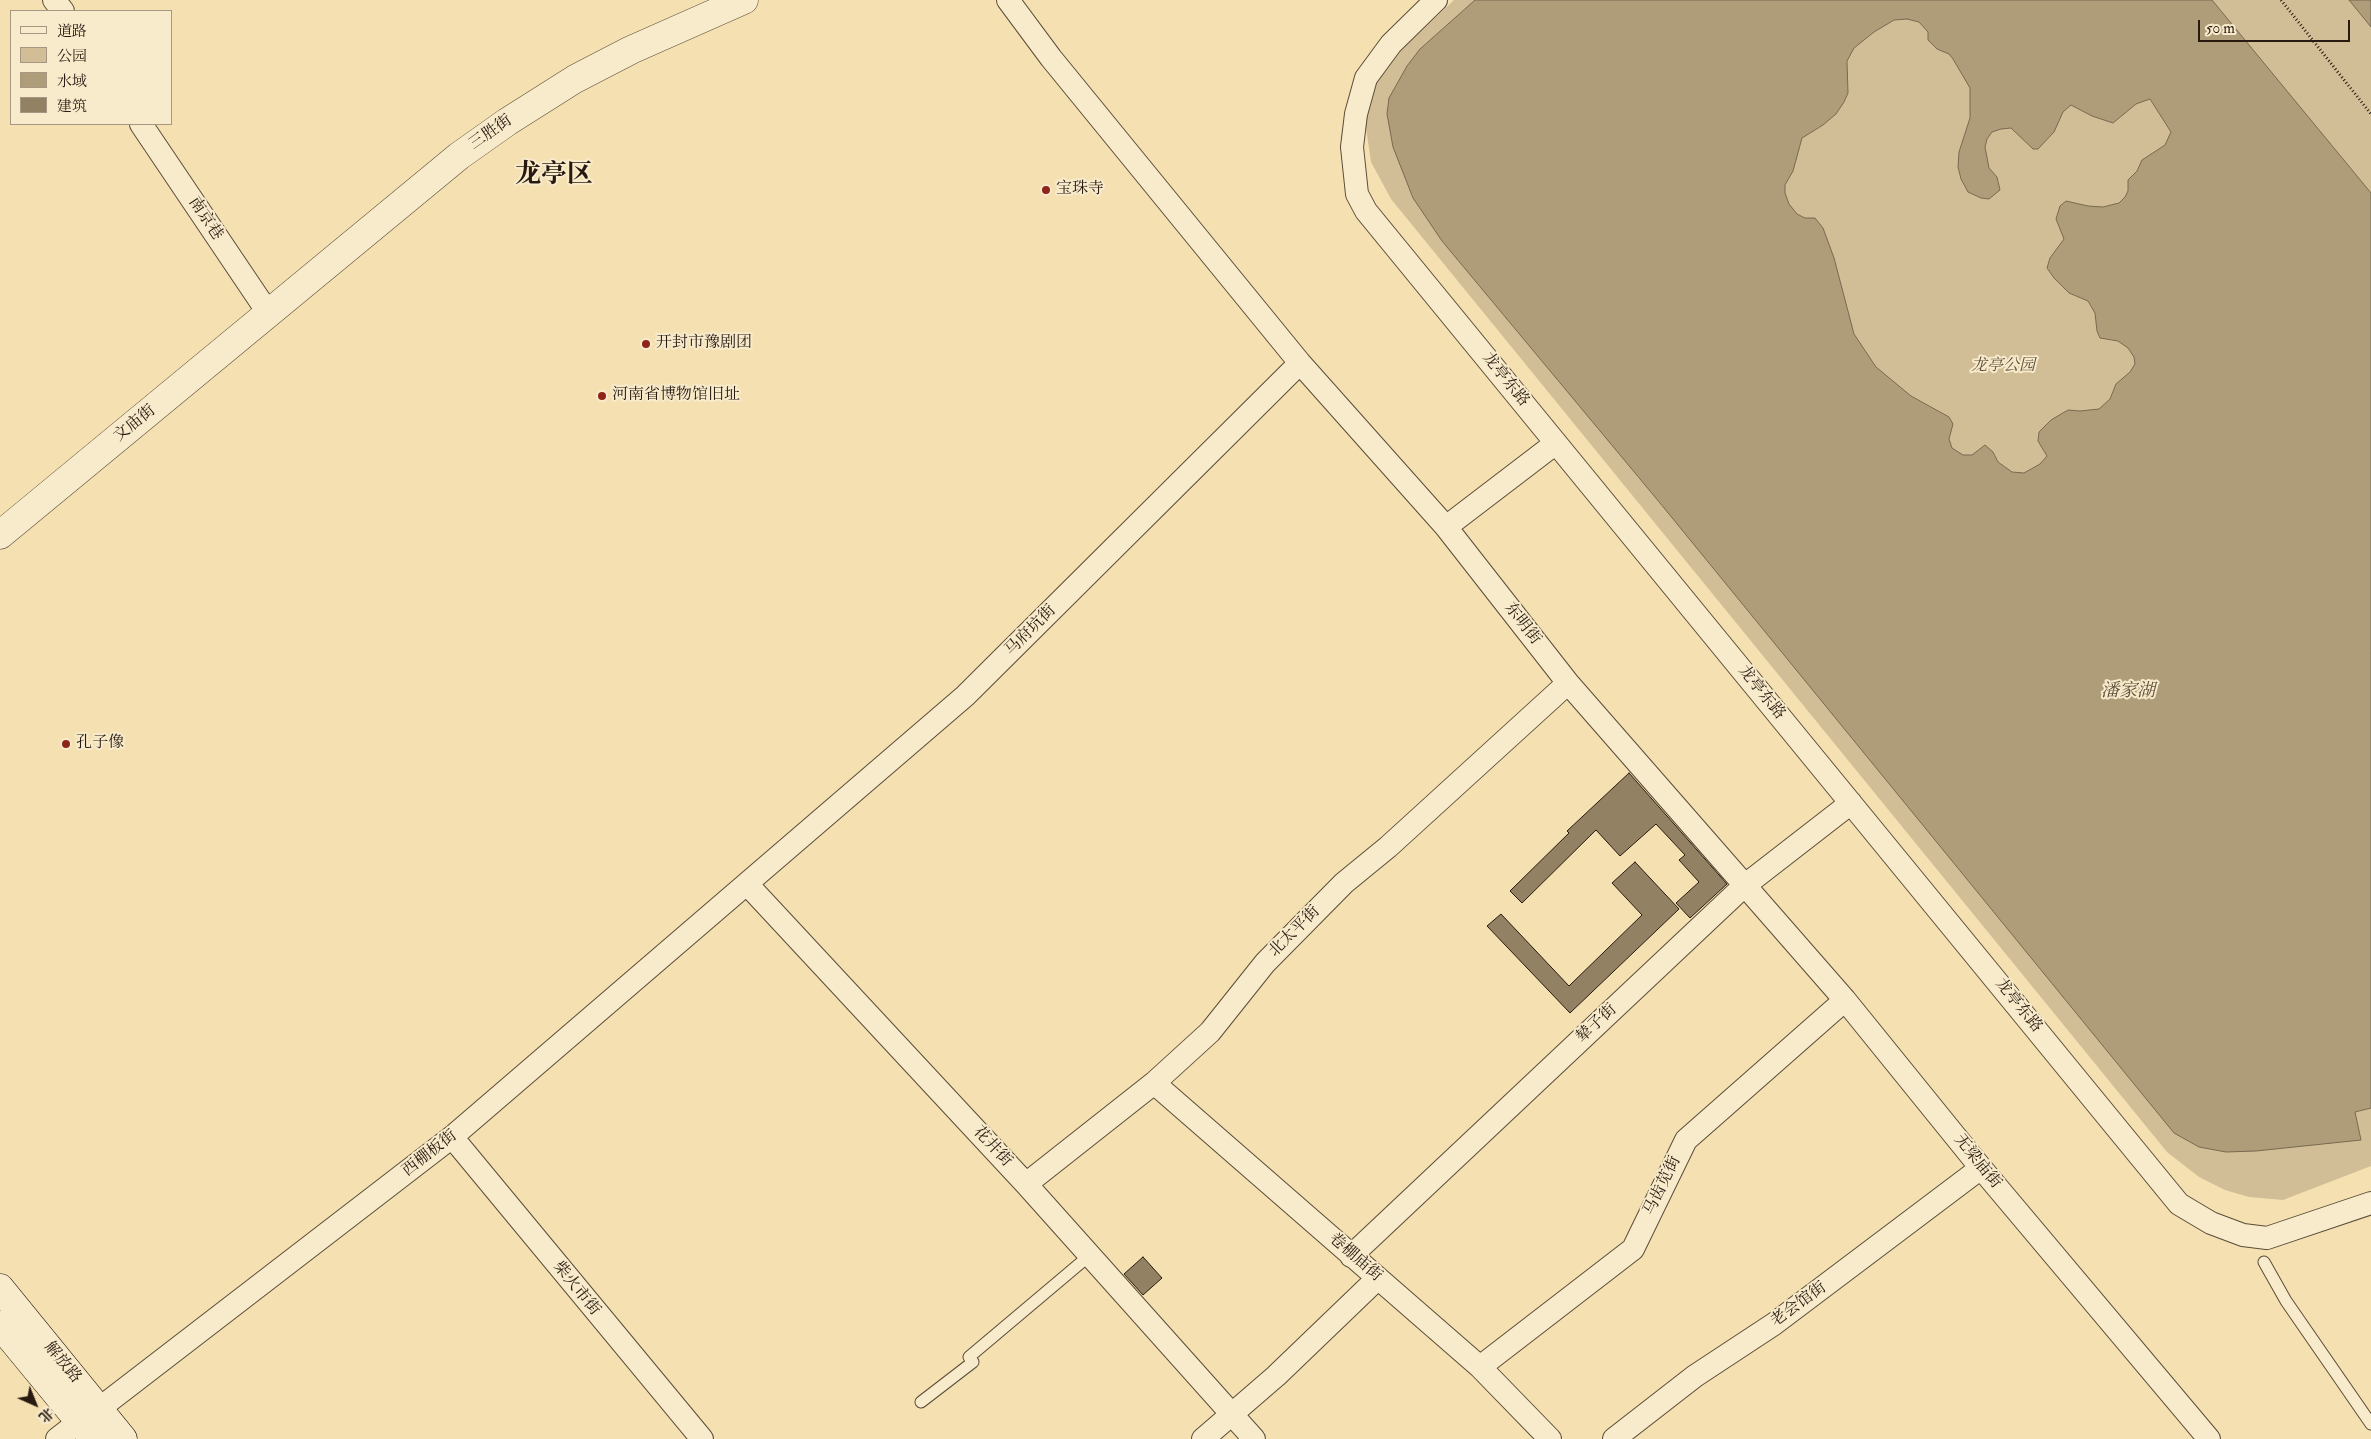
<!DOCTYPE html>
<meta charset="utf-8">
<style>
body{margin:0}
#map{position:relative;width:2371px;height:1439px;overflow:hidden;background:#f5e0b1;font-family:"IM FELL Double Pica","Noto Serif SC",serif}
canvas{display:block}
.legend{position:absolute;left:10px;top:10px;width:162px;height:115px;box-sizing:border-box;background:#f8ebcc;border:1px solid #a59781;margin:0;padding:6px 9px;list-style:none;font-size:15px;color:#281a10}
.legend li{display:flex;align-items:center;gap:10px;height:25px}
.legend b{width:25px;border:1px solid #a59781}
.north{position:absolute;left:10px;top:1379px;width:50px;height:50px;-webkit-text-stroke:4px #f8ebcc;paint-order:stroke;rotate:136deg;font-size:14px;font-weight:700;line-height:20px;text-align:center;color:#281a10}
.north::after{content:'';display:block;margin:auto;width:18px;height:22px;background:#281a10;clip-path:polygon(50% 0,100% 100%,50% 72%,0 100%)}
.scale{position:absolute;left:2198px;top:20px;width:152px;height:22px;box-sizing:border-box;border:2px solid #281a10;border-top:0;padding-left:6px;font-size:15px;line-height:18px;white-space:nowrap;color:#281a10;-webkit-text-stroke:4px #f8ebcc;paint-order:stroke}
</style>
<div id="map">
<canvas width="2371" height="1439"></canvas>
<ul class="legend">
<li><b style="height:6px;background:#f8ebcc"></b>道路</li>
<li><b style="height:14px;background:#d2be96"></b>公园</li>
<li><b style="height:14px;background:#af9d7a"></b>水域</li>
<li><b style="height:14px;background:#938164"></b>建筑</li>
</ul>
<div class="north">北</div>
<div class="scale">50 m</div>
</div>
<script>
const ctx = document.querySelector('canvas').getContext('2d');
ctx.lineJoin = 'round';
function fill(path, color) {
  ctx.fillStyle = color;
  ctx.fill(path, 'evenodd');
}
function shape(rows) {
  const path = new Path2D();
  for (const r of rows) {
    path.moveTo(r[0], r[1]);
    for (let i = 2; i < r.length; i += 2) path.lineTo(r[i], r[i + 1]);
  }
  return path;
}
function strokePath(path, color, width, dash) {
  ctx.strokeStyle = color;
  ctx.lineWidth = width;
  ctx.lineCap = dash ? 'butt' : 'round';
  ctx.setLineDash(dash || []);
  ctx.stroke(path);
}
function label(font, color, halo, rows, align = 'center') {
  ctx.font = font + ' "IM FELL Double Pica","Noto Serif SC",serif';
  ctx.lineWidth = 4;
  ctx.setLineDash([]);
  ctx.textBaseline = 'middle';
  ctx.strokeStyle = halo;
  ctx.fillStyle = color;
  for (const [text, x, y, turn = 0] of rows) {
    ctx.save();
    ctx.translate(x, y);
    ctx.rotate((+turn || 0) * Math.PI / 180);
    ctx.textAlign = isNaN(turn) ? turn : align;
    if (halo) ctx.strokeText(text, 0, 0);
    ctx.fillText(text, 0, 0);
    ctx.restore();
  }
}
const green = shape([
 [1454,0,2371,0,2371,1166,2283,1200,2249,1197,2225,1190,2199,1177,2167,1152,1391,199,1371,162,1366,128,1369,92,1382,69]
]);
const water = shape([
 [1475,0,2212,0,2371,193,2371,1108,2355,1112,2361,1140,2256,1151,2226,1152,2199,1147,2174,1133,1660,503,1442,241,1413,198,1393,147,1387,114,1389,98,1407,66,1420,49,1475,0],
 [1907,19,1919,22,1928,32,1928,40,1937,49,1949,54,1953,59,1970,88,1970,118,1959,152,1958,167,1961,179,1968,192,1981,198,1989,199,2000,190,1997,177,1989,168,1985,147,1987,139,1992,132,2001,129,2011,128,2033,149,2038,149,2054,132,2063,112,2071,105,2092,116,2113,123,2136,104,2150,99,2171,132,2165,145,2142,160,2137,171,2128,180,2128,191,2125,197,2119,203,2103,207,2088,206,2066,201,2060,206,2056,219,2064,239,2050,258,2047,268,2054,278,2069,293,2088,301,2095,313,2097,331,2100,338,2118,341,2128,348,2134,357,2135,364,2130,372,2116,384,2110,399,2099,409,2080,411,2068,410,2051,420,2039,432,2038,441,2047,456,2040,464,2024,473,2012,472,1998,462,1993,452,1985,445,1972,455,1963,455,1952,448,1949,439,1953,424,1949,417,1911,396,1876,367,1854,334,1834,258,1823,228,1815,218,1805,218,1797,214,1789,204,1785,193,1785,185,1793,171,1802,138,1823,125,1836,114,1844,102,1848,93,1847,61,1854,48,1874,32,1894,20,1907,19],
 [2349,0,2371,0,2371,27,2349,0]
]);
const building = shape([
 [1629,773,1727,884,1690,918,1676,903,1699,882,1679,860,1685,855,1656,824,1620,856,1596,830,1522,903,1510,891,1569,833,1567,831,1629,773],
 [1635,862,1679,909,1570,1013,1487,926,1501,914,1569,986,1642,915,1612,883,1635,862],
 [1143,1257,1162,1278,1143,1295,1124,1274,1143,1257]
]);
const path = shape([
 [2281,0,2371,114]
]);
const service = shape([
 [2264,1262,2286,1301,2371,1424],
 [921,1402,973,1362,969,1357,1090,1255]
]);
const minor = shape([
 [54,0,63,11],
 [1008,0,1051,58,1300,363,1446,527,1568,683,1845,1000,1981,1168,2209,1439],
 [1436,0,1391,44,1366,78,1356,114,1352,147,1357,194,1366,211,2179,1204,2211,1223,2243,1235,2267,1238,2371,1203],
 [141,124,269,314],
 [1446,527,1556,443],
 [747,884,1026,1184,1254,1439],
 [1154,1083,1480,1367,1550,1439],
 [452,1137,702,1439],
 [1026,1184,1154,1083,1210,1032,1265,963,1344,883,1388,847,1568,683],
 [1351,1256,1744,886,1851,803],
 [1480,1367,1633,1249,1686,1140,1845,1000],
 [100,1408,452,1137,965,696,1300,363],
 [57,1439,80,1421],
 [1203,1439,1276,1376,1378,1278],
 [1614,1439,1695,1376,1774,1324,1981,1168]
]);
const tertiary = shape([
 [0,535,459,156,507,122,575,79,631,50,744,0]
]);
const secondary = shape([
 [0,1288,123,1439],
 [0,1325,94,1439]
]);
const markers = [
 [1046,190,5,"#8f2418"],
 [646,344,5,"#8f2418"],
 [602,396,5,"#8f2418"],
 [66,744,5,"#8f2418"]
];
const streetNames = [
 ["三胜街",491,133,-35],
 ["南京巷",205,219,56],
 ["龙亭东路",1505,380,51],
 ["文庙街",135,424,-39],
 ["东明街",1522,624,52],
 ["马府坑街",1031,631,-45],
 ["龙亭东路",1761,693,51],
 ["北太平街",1295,932,-45],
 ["龙亭东路",2018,1006,51],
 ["辇子街",1597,1024,-43],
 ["花井街",992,1147,47],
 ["西棚板街",430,1154,-38],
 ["无梁庙街",1977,1162,51],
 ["马齿苋街",1663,1186,-64],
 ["卷棚庙街",1355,1258,41],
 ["柴火市街",576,1289,51],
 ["老会馆街",1799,1305,-36],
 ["解放路",62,1363,50]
];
const poiNames = [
 ["宝珠寺",1056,190],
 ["开封市豫剧团",656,344],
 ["河南省博物馆旧址",612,396],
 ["孔子像",76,744]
];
const parkNames = [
 ["龙亭公园",2003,367]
];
const waterNames = [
 ["潘家湖",2128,692]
];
const townNames = [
 ["龙亭区",554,176]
];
fill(green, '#d2be96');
fill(water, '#af9d7a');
strokePath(water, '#796950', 1);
fill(building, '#938164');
strokePath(building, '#281a10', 1);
strokePath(service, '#5b4c38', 13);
strokePath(minor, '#5b4c38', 24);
strokePath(tertiary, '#5b4c38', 29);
strokePath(secondary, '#281a10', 29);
strokePath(path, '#281a10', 3, [1, 2.5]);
strokePath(service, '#f8ebcc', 11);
strokePath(minor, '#f8ebcc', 22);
strokePath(tertiary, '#f8ebcc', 28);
strokePath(secondary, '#f8ebcc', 28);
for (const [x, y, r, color] of markers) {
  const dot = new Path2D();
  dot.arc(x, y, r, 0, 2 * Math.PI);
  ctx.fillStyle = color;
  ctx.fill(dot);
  strokePath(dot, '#f8ebcc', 2);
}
label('16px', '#281a10', '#f8ebcc', streetNames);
label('16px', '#281a10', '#f8ebcc', poiNames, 'left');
label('italic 16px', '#5b4b38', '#f8ebcc', parkNames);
label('italic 18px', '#5e4e3a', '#f8ebcc', waterNames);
label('bold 26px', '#281a10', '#f8ebcc', townNames);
</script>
